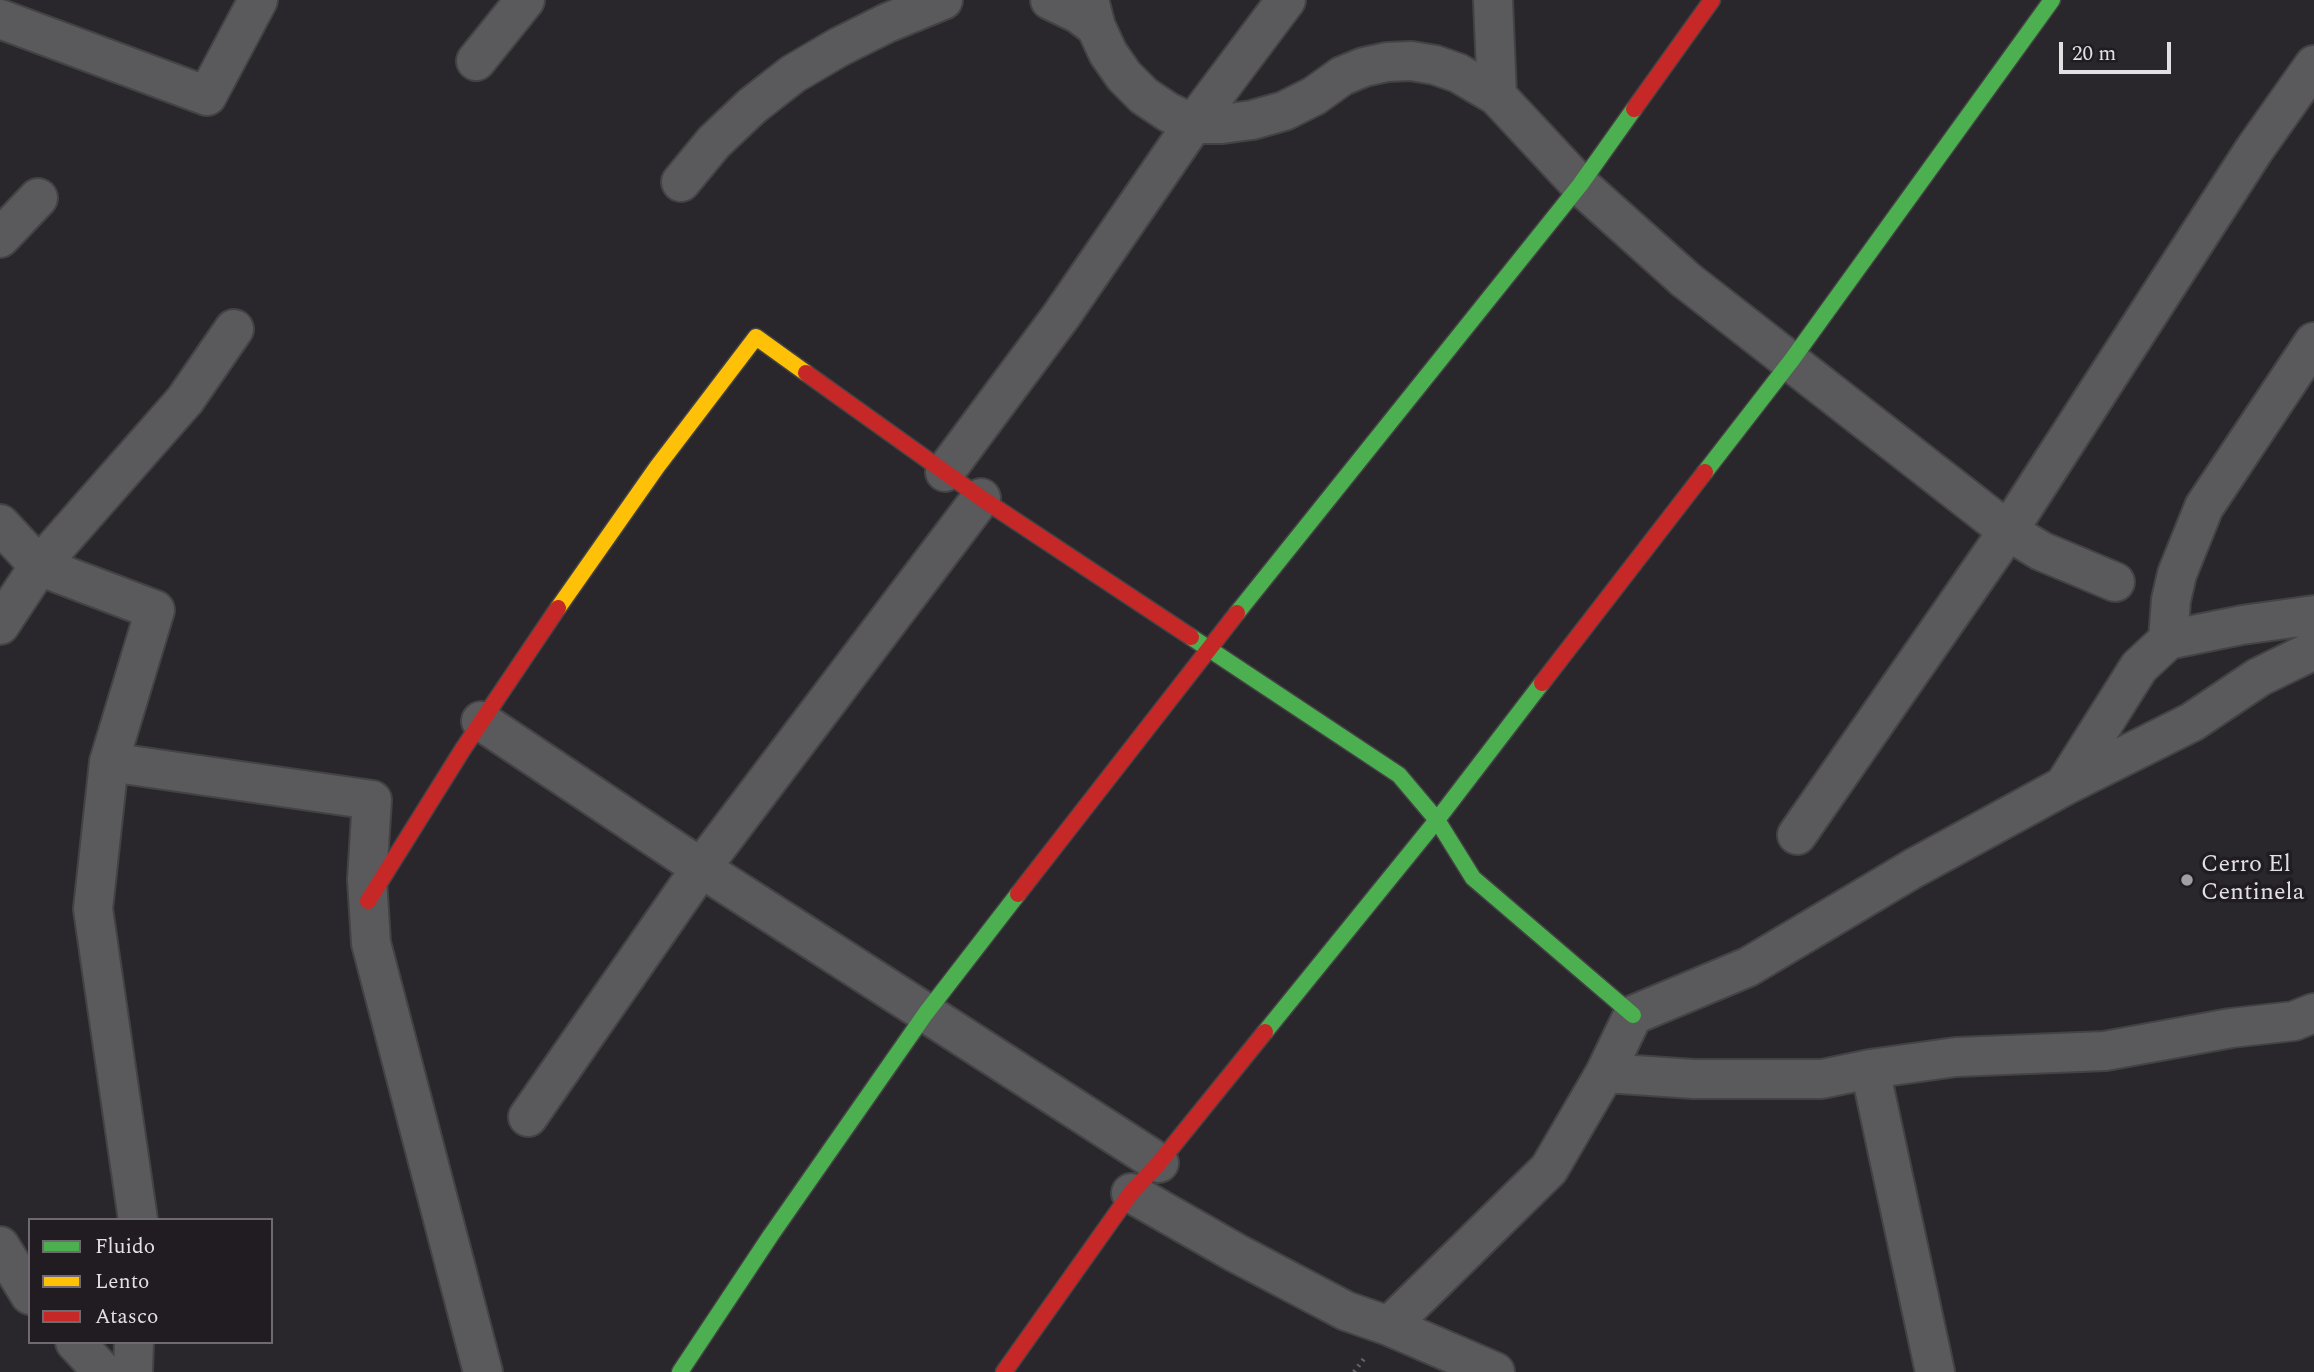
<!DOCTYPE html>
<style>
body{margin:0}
#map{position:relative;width:2314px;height:1372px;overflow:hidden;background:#29272b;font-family:Spectral,serif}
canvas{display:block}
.legend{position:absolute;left:28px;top:1218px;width:245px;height:126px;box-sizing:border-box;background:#201c22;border:2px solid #6e6a70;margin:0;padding:9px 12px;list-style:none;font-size:21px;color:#e3e0e4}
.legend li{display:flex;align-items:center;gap:14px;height:35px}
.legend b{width:35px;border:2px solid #6e6a70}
.scale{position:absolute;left:2059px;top:42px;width:112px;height:32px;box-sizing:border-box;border:4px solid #e3e0e4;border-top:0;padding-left:9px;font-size:21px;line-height:24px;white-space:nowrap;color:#e3e0e4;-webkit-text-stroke:5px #201c22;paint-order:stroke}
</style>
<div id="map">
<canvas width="2314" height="1372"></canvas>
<ul class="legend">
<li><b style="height:9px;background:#4caf50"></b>Fluido</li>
<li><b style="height:9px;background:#ffc107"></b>Lento</li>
<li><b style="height:9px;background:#c62828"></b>Atasco</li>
</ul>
<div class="scale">20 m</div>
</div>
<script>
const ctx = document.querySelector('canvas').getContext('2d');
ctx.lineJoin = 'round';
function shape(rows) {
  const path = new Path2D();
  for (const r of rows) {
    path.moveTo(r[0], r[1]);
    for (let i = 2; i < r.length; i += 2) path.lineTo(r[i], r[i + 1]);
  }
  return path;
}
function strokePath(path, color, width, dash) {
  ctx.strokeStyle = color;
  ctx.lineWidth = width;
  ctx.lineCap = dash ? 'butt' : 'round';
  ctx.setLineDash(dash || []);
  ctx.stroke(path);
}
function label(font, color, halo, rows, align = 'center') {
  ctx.font = font + ' Spectral,serif';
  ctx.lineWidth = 7;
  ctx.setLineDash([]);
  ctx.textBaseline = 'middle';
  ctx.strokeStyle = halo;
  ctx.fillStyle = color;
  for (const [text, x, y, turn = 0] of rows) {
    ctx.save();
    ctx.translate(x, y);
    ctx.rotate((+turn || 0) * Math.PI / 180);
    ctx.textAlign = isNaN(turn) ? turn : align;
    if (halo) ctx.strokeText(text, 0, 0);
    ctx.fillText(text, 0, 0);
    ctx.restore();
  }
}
const path = shape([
 [1354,1372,1366,1356]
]);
const street = shape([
 [1050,0,1079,14,1096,27],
 [1089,0,1096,27,1108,53,1124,76,1144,96,1168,112,1193,124,1222,124,1252,120,1284,111,1314,96,1342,76,1364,67,1387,62,1411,61,1435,65,1458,73,1497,96,1580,185,1686,280,2008,531,2041,551,2115,582],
 [1493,0,1497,96],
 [0,19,207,96,258,0],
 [476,61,525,0],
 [681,182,714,142,752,106,793,74,839,47,887,23,943,0],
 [0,238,38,198],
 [945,472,1061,316,1193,124,1286,0],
 [0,524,39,566,155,610,109,762,93,909,138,1220],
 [0,625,39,566,185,400,234,329],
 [2168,640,2171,600,2177,574,2204,507,2314,342],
 [481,721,701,868,1159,1163],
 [109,762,372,800,367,879,371,943,483,1372],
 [2064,786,2139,667,2168,640,2242,625,2314,615],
 [1797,835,2008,531,2254,150,2314,65],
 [1870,1069,1935,1372],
 [1605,1073,1694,1079,1822,1079,1870,1069,1956,1057,2105,1051,2231,1028,2294,1021,2314,1013],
 [528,1117,701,868,981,498],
 [1131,1193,1236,1253,1346,1311,1389,1326,1495,1372],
 [0,1246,30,1295],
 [1389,1326,1549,1169,1605,1073,1633,1015,1748,967,1914,868,2064,786,2192,722,2259,677,2314,650],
 [75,1342,103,1372],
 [133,1372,134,1342]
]);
const fast = shape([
 [1705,472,1791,361,2052,0],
 [1237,613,1580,185,1634,109],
 [1191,637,1399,775,1437,820,1473,878,1633,1015],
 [1265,1032,1437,820,1542,683],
 [680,1372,771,1235,926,1013,1018,894]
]);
const slow = shape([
 [558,608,657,467,756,337,806,373]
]);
const jam = shape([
 [1634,109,1712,0],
 [806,373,981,498,1191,637],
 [1542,683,1705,472],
 [1018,894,1237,613],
 [368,901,463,749,558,608],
 [1004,1372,1131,1193,1159,1163,1265,1032]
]);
const markers = [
 [2187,880,7,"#a29fa3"]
];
const poiNames = [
 ["Cerro El",2201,866],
 ["Centinela",2201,894]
];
strokePath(street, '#434244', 42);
strokePath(fast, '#434244', 19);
strokePath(slow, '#434244', 19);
strokePath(jam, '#434244', 19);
strokePath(path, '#636264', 4.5, [2, 5]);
strokePath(street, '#5a595b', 38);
strokePath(fast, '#4caf50', 16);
strokePath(slow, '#ffc107', 16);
strokePath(jam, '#c62828', 16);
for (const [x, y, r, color] of markers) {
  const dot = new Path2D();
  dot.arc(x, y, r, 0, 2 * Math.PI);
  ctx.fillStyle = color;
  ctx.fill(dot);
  strokePath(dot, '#201c22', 2.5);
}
label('24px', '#e3e0e4', '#201c22', poiNames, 'left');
</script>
